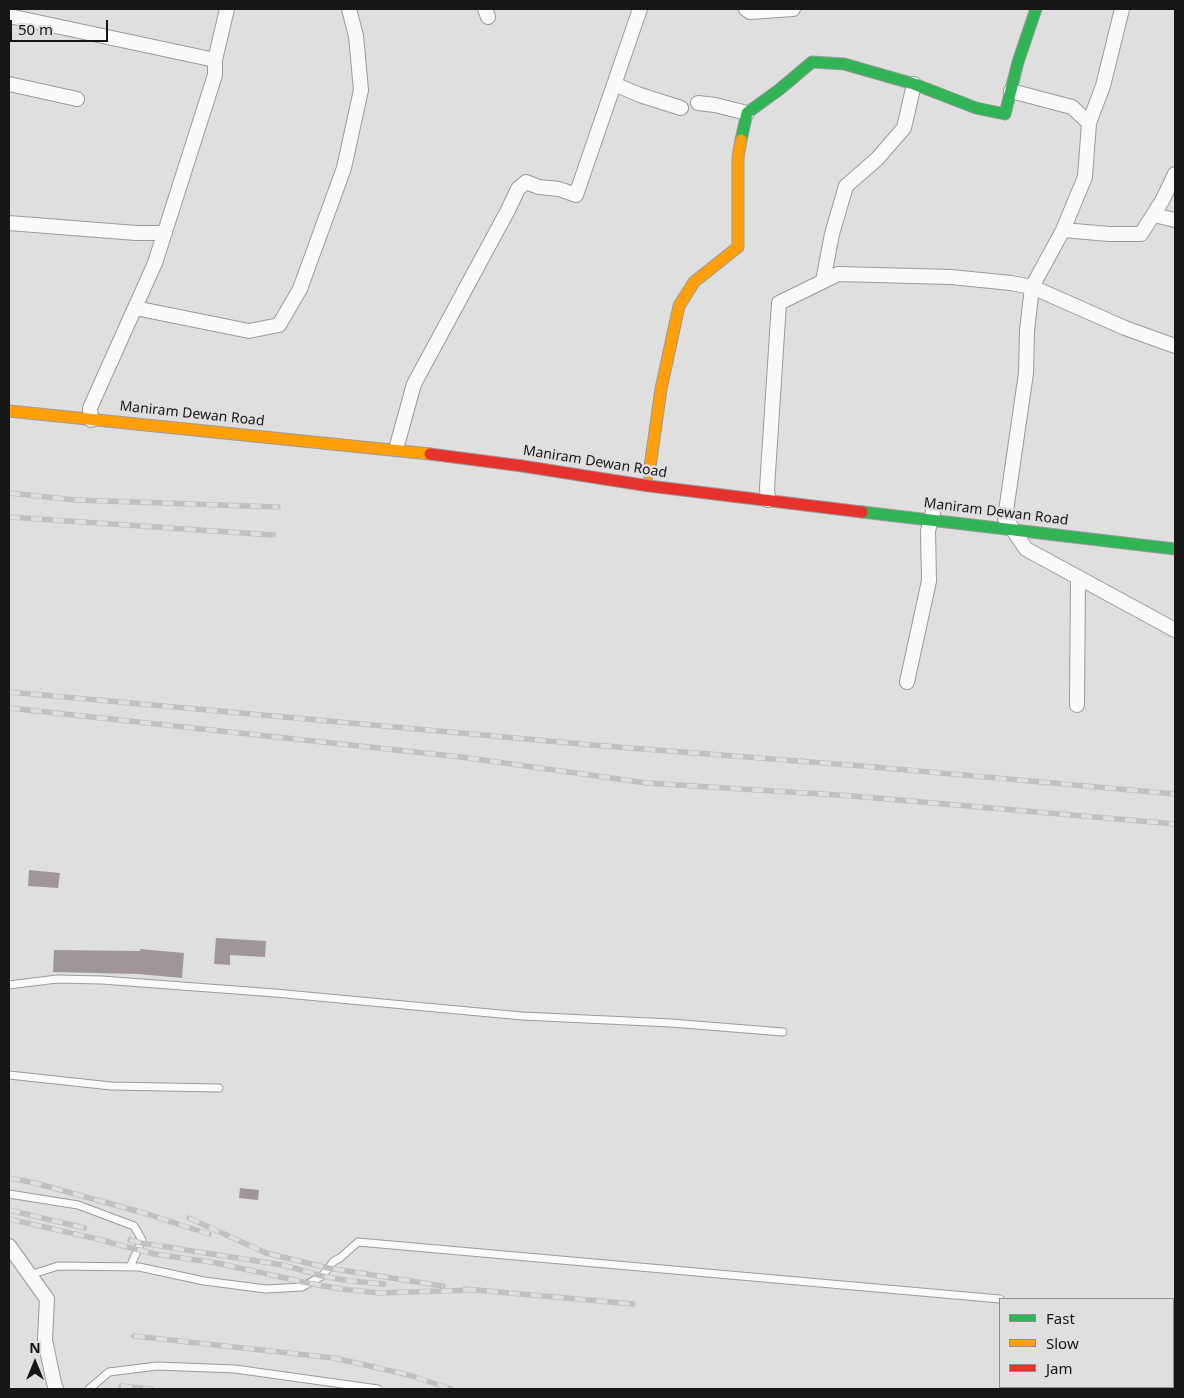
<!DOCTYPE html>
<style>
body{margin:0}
#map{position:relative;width:1184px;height:1398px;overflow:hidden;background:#e0dfe0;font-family:"Noto Sans",sans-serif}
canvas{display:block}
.frame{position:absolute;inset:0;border:10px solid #171617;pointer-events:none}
.legend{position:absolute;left:999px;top:1298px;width:175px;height:90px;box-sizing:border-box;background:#e1dee1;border:1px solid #908e90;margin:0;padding:6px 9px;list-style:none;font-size:15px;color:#171617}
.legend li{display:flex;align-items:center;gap:10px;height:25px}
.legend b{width:25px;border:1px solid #908e90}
.north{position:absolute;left:10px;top:1338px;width:50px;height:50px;-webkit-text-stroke:4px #e1dee1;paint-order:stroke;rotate:0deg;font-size:14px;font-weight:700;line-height:20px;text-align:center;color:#171617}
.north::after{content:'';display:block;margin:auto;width:18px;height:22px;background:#171617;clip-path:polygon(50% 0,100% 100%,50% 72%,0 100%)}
.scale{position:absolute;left:10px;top:20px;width:98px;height:22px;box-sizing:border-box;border:2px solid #171617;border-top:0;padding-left:6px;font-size:15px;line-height:18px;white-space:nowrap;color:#171617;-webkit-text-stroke:4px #e1dee1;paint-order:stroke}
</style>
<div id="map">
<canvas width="1184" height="1398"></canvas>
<div class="frame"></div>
<ul class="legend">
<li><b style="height:6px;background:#30b455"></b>Fast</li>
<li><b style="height:6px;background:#ff9f0a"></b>Slow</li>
<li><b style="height:6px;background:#e5322d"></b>Jam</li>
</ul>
<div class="north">N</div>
<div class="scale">50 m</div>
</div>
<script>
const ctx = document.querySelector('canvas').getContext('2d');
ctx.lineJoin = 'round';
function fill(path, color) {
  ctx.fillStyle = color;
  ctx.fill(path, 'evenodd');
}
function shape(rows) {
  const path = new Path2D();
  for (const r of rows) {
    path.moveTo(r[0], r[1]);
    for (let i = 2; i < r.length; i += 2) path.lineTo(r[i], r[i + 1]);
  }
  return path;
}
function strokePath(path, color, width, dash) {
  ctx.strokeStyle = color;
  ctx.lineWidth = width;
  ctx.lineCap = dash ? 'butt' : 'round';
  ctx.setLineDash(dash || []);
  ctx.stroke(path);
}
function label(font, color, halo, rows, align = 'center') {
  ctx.font = font + ' "Noto Sans",sans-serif';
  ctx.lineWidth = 5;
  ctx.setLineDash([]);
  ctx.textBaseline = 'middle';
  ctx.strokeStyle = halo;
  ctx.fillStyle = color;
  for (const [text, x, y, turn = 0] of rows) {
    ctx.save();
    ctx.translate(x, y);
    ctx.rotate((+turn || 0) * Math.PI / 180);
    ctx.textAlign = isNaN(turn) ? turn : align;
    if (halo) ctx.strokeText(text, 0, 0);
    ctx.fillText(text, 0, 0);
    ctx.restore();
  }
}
const building = shape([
 [29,870,60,873,58,888,28,886],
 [216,938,266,941,265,957,230,955,230,965,214,964],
 [140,949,184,953,182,978,138,974,53,972,54,950,140,951],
 [240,1188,259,1190,258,1200,239,1198]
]);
const lane = shape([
 [9,985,57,979,102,980,275,993,522,1016,671,1023,783,1032],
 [9,1075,111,1086,219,1088],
 [9,1194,78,1205,134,1226,142,1240,130,1267],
 [30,1275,58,1266,139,1267,204,1281,266,1289,302,1287,322,1276,334,1261,340,1258,358,1242,1000,1299],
 [1173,1314,1175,1314],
 [89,1389,109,1372,157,1366,235,1369,378,1389]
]);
const street = shape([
 [485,9,488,17],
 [746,9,750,12,793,9],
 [9,16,215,60],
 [9,84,77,99],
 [614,84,640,95,681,108],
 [1011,91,1072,107,1089,123,1085,177,1063,230,1032,287,1027,331,1026,373,1005,518,1026,549,1175,630],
 [698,103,715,105,747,113],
 [1089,123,1103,86,1122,9],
 [1154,215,1175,220],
 [9,223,136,233,165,233],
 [1063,230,1109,234,1141,234,1162,201,1175,174],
 [823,281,832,234,846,186,877,159,904,128,914,84],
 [135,308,249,331,279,325,300,289,344,168,361,90,356,36,349,9],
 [91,420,90,408,155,263,215,75,215,60,227,9],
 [396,449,414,384,507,212,518,189,526,182,539,187,559,189,576,195,640,9],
 [768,500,767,488,779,303,838,274,951,277,1011,283,1032,287,1125,328,1175,346],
 [907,682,929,581,928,531,934,508],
 [1077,705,1078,577],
 [9,1246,47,1299,45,1340,54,1383,56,1389]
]);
const fast = shape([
 [741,140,747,113,780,89,812,62,844,64,914,84,976,108,1005,114,1018,62,1036,9],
 [862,512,1175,549]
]);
const slow = shape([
 [9,411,430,454],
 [649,474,661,389,679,306,694,282,738,247,738,157,741,140]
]);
const jam = shape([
 [430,454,522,466,649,486,862,512]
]);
const rail = shape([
 [9,493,76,500,278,507],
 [9,517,273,535],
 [9,692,592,745,862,766,1175,794],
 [9,708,461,757,647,783,853,796,1175,824],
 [9,1178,35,1183,144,1213,209,1234],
 [9,1210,84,1228],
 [189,1218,266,1253,328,1268,443,1286],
 [9,1219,97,1239,155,1254,217,1263,308,1283,341,1289,379,1293,473,1290],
 [130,1240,141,1243,283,1265,322,1276,350,1281,384,1284],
 [465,1289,633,1304],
 [134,1336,334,1358,409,1375,451,1389],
 [121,1386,151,1389]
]);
const streetNames = [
 ["Maniram Dewan Road",192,414,6],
 ["Maniram Dewan Road",595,462,9],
 ["Maniram Dewan Road",996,512,7]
];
fill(building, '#a0959b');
strokePath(lane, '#9b9a9b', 9);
strokePath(street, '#9b9a9b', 16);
strokePath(fast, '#9b9a9b', 13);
strokePath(slow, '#9b9a9b', 13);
strokePath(jam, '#9b9a9b', 13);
strokePath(lane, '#fafafa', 7);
strokePath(street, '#fafafa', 14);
strokePath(fast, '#30b455', 11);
strokePath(slow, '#ff9f0a', 11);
strokePath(jam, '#e5322d', 11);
strokePath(rail, '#c1c0c1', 5.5);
strokePath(rail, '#e1dee1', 4, [11]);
label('14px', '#171617', '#e1dee1', streetNames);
</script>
